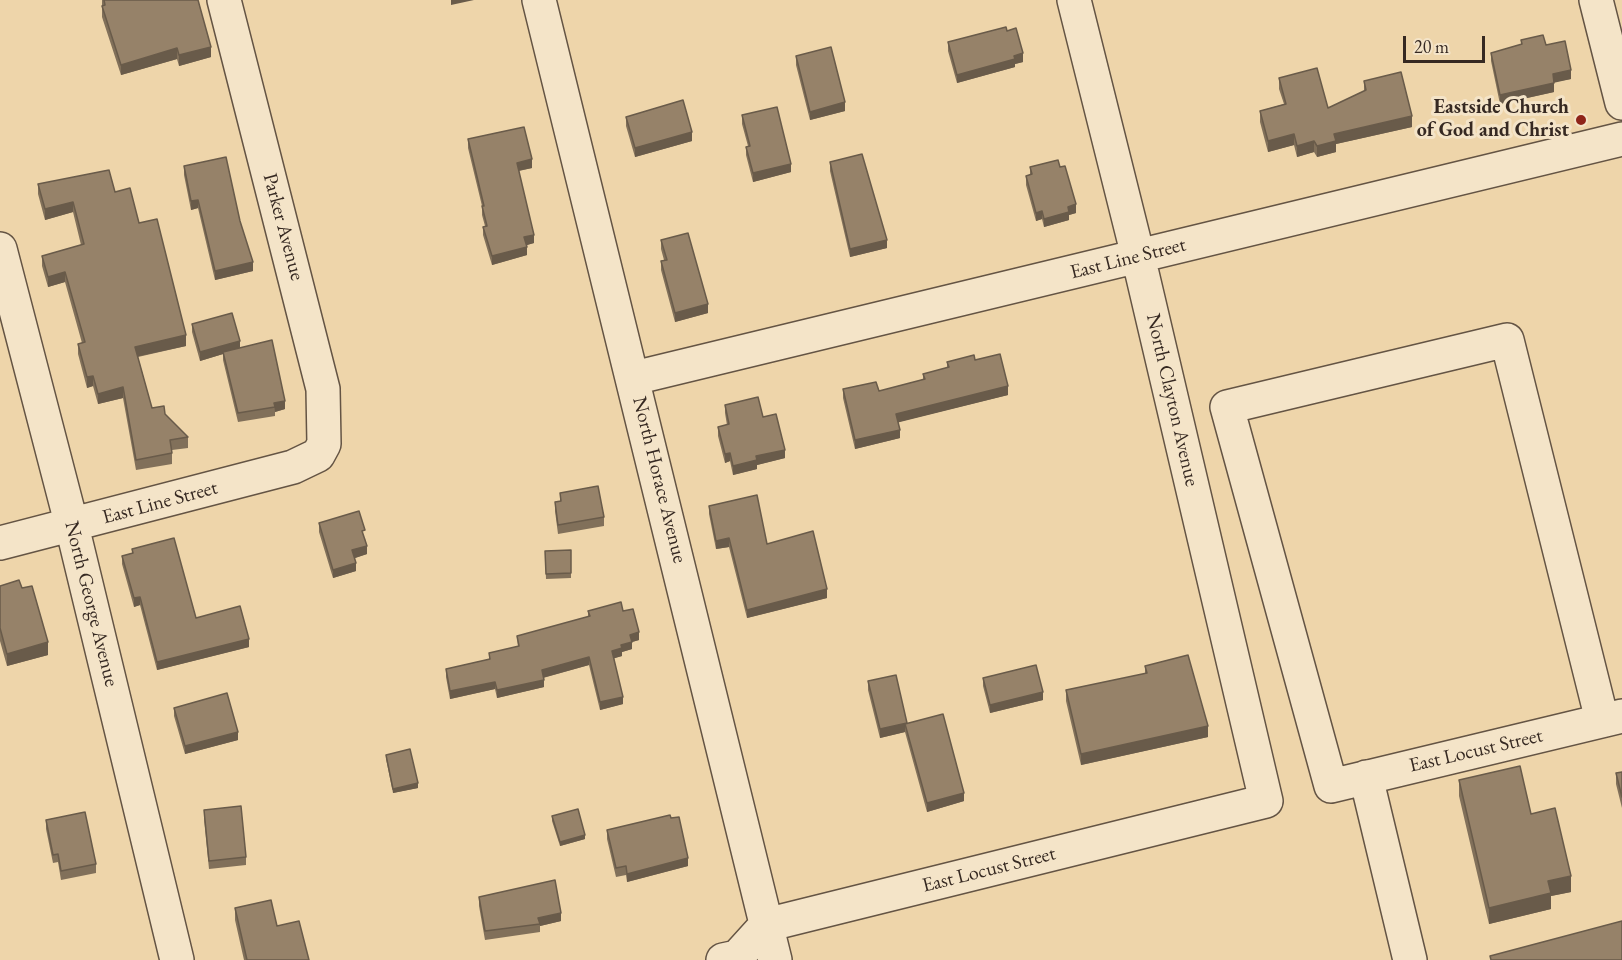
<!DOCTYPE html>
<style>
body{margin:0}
#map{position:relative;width:1622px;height:960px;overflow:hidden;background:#eed5aa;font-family:"EB Garamond",serif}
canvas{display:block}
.scale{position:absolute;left:1403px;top:36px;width:82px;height:27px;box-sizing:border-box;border:3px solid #362922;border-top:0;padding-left:8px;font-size:18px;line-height:21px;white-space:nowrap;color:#362922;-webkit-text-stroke:4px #f4e4c8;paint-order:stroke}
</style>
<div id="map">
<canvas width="1622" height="960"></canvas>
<div class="scale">20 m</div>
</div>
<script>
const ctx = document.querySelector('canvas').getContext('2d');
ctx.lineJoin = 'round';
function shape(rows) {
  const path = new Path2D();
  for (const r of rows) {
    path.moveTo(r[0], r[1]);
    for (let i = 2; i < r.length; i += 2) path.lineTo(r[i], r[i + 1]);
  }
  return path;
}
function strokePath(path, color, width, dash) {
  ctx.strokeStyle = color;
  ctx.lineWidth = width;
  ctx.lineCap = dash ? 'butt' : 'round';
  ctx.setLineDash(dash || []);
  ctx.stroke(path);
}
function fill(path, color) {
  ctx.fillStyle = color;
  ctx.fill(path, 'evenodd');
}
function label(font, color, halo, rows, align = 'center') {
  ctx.font = font + ' "EB Garamond",serif';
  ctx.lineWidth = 6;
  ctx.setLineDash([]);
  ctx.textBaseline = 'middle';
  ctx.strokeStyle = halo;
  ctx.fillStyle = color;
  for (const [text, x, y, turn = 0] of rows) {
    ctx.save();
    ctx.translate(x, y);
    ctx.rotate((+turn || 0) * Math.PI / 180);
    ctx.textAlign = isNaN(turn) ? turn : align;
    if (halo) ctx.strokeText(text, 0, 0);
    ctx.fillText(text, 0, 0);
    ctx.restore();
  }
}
const minor = shape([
 [539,0,775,960],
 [1596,0,1622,103],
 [0,249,72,526,177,960],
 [634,378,1622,139],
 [0,543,293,467,318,455,324,444,323,389,224,0],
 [1602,720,1507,340,1227,407,1331,786,1622,716],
 [1366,777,1410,960],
 [723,960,737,957,766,925,1266,801,1138,256,1074,0]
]);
const wall = shape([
 [102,0,198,0,211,57,179,66,177,59,121,75,102,17],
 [1007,31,1023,62,1015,64,1015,67,957,83,948,51,948,42],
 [1521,40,1546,45,1571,79,1554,82,1554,92,1500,104,1491,61,1491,53,1521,45],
 [796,56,845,111,810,120,796,65],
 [1279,78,1328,108,1364,91,1364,81,1412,127,1336,144,1336,152,1317,157,1314,152,1297,157,1294,145,1268,152,1260,122,1260,111,1284,104,1279,89],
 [742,115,791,172,753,182,746,155,746,147,748,146,742,124],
 [626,117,692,141,635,157,626,126],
 [468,139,532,168,519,171,534,243,526,245,527,255,492,265,483,235,483,227,485,226,482,215,482,206,468,148],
 [830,162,887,248,850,257,830,171],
 [184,166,240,221,253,271,215,280,198,208,191,210,184,175],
 [1030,167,1076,213,1069,215,1069,220,1044,227,1042,219,1036,221,1026,185,1026,176,1030,175],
 [38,184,115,192,139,223,186,346,138,357,152,408,165,414,188,437,188,448,172,450,172,464,136,470,123,398,98,404,93,386,87,388,78,354,78,344,82,343,65,282,48,287,42,266,42,256,81,245,73,212,45,220,38,194],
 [661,240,708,313,675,322,661,270,661,261,664,260,661,249],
 [192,324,240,348,285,409,275,412,275,416,238,422,223,360,223,354,200,361,192,332],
 [975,360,1008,395,898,422,900,438,855,449,843,398,843,389,879,391,923,380,923,374,947,368,947,362],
 [725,405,763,417,785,458,757,465,757,469,733,475,730,461,725,463,718,436,718,427,727,425,725,413],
 [560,493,604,517,604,526,558,534,555,511,555,502,560,501],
 [709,506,827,598,747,618,729,547,716,549,709,514],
 [319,523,365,538,367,554,355,558,356,571,333,578,319,532],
 [132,549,196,618,249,647,157,670,140,605,134,607,122,564,122,556,132,553],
 [571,550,571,578,546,579,545,551],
 [0,586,22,588,48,655,7,666,0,641],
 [588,611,623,611,639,640,632,642,632,649,622,652,622,656,614,658,623,704,600,710,589,665,543,678,544,687,497,698,495,689,450,699,446,677,446,669,489,660,489,653,518,647,517,636,588,617],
 [1145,666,1208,737,1081,765,1066,701,1066,690,1145,674],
 [983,678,1043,700,990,713,983,686],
 [868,681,907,723,964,801,927,812,905,732,880,738,868,690],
 [174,708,238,740,185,754,174,716],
 [386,755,418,788,393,793,386,759],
 [1622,772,1622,808,1616,784,1616,773],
 [1459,780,1531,814,1571,892,1551,896,1551,909,1489,924,1459,796],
 [204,810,246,857,246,865,209,869,204,819],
 [552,816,585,839,560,846,552,821],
 [46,820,96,864,96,873,61,880,58,862,53,863,46,829],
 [607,830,688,866,627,882,626,875,616,877,607,839],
 [479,897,561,921,540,926,540,932,485,940,479,906],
 [235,908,277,926,309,960,244,960,235,920]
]);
const shadedWall = shape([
 [451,0,474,0,451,5],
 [211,47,211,57,179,66,179,55],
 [177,48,177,59,121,75,121,65],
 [1023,53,1023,62,1015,64,1015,67,957,83,957,75],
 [1571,70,1571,79,1553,83,1553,74],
 [1554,83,1554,92,1500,104,1500,95],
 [845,102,845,111,810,120,810,112],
 [1412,116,1412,127,1336,144,1336,152,1317,157,1317,146,1334,134],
 [692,132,692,141,635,157,635,148],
 [1294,134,1294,145,1268,152,1268,141],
 [1314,141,1314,152,1297,157,1297,146],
 [532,159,532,168,517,171,517,163],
 [791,164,791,172,753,182,753,173],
 [198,200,198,208,191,210,191,201],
 [73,202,73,212,45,220,45,209],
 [1076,204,1076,213,1069,215,1069,220,1044,227,1044,219,1068,207],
 [1042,211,1042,219,1036,221,1036,213],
 [534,235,534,243,524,246,524,237],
 [887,240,887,248,850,257,850,249],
 [527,247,527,255,492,265,492,256],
 [253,262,253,271,215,280,215,271],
 [65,272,65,282,48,287,48,277],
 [708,304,708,313,675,322,675,313],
 [186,335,186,346,135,357,135,347],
 [240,341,240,350,223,352,223,354,200,361,200,352],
 [93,376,93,386,87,388,87,377],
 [1008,386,1008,395,896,423,896,414],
 [123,387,123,398,98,404,98,394],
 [285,401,285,409,275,412,274,403],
 [900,430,900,438,855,449,855,440],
 [785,450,785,458,757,465,757,469,733,475,733,466,756,456],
 [730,453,730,461,725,463,725,454],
 [729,538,729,547,716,549,716,541],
 [367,546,367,554,352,559,352,550],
 [356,563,356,571,333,578,333,570],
 [827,589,827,598,747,618,747,610],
 [140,597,140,605,134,607,134,598],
 [639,632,639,640,632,642,632,649,622,652,622,656,612,659,612,651,621,645,630,635],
 [249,639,249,647,157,670,157,662],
 [48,642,48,655,7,666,7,654],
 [589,657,589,665,542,678,542,670],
 [544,680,544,687,497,698,497,690],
 [495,682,495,689,450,699,450,691],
 [1043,692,1043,700,990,713,990,705],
 [623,697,623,704,600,710,600,702],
 [907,723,905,724,905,732,880,738,880,729],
 [1208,726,1208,737,1081,765,1081,754],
 [238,732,238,740,185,754,185,746],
 [418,783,418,788,393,793,393,789],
 [964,793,964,801,927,812,927,803],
 [585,835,585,839,560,846,560,842],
 [688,858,688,866,627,882,627,874],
 [1571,876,1571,892,1551,896,1551,909,1489,924,1489,908,1548,881],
 [561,913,561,921,540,926,538,918]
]);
const building = shape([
 [104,0,198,0,211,47,179,55,177,48,121,65,102,6,105,5,104,0],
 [1006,27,1007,31,1016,28,1023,53,1014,56,1015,59,957,75,948,42,1006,27],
 [1543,35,1546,45,1565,41,1571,70,1553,74,1554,83,1500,95,1491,53,1522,44,1521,40,1543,35],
 [831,47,845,102,810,112,796,56,831,47],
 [1317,68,1328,108,1366,90,1364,81,1401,72,1412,116,1334,134,1336,141,1317,146,1314,141,1297,146,1294,134,1268,141,1260,111,1286,104,1279,78,1317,68],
 [683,100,692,132,635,148,626,117,683,100],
 [777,107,791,164,753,173,746,147,750,146,742,115,777,107],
 [524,127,532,159,517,163,534,235,524,237,527,247,492,256,483,227,487,226,482,206,484,206,468,139,524,127],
 [862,154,887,240,850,249,830,162,862,154],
 [226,157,240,221,253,262,215,271,198,200,191,201,184,166,226,157],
 [1058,160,1060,167,1065,166,1076,204,1068,207,1069,212,1044,219,1042,211,1036,213,1026,176,1032,174,1030,167,1058,160],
 [109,170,115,192,130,188,139,223,157,219,186,335,135,347,152,408,164,406,165,414,188,437,170,440,172,453,136,460,123,387,98,394,93,376,87,377,78,344,85,342,65,272,48,277,42,256,84,244,73,202,45,209,38,184,109,170],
 [688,233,708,304,675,313,661,261,667,260,661,240,688,233],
 [232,313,240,341,200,352,192,324,232,313],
 [272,340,285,401,274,403,275,407,238,413,223,352,272,340],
 [1000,354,1008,386,896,414,900,430,855,440,843,389,876,382,879,391,925,379,923,374,949,367,947,362,974,355,975,360,1000,354],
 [758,397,763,417,776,414,785,450,756,456,757,460,733,466,730,453,725,454,718,427,729,424,725,405,758,397],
 [598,486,604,517,558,525,555,502,561,501,560,493,598,486],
 [757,495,767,544,813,531,827,589,747,610,729,538,716,541,709,506,757,495],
 [359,511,365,530,362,531,367,546,352,550,356,563,333,570,319,523,359,511],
 [174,538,196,618,240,606,249,639,157,662,140,597,134,598,122,556,133,553,132,549,174,538],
 [571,550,571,573,546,574,545,551,571,550],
 [19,580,22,588,32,586,48,642,7,654,0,628,0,586,19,580],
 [621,602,623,611,633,609,639,632,630,635,632,642,621,645,622,648,612,651,623,697,600,702,589,657,542,670,544,680,497,690,495,682,450,691,446,669,490,659,489,653,519,646,517,636,590,616,588,611,621,602],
 [1188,655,1208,726,1081,754,1066,690,1147,673,1145,666,1188,655],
 [1036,665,1043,692,990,705,983,678,1036,665],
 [896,675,907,723,880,729,868,681,896,675],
 [227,693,238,732,185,746,174,708,227,693],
 [943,714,964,793,927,803,905,724,943,714],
 [410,749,418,783,393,789,386,755,410,749],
 [1520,766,1531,814,1555,808,1571,876,1548,881,1551,893,1489,908,1459,780,1520,766],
 [1622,772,1622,797,1616,773,1622,772],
 [241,806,246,857,209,861,204,810,241,806],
 [578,809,585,835,560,842,552,816,578,809],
 [85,812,96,864,61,871,58,854,53,855,46,820,85,812],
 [670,815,671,818,679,817,688,858,627,874,626,866,616,868,607,830,670,815],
 [555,880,561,913,538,918,540,924,485,931,479,897,555,880],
 [271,900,277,926,299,921,309,960,247,960,235,908,271,900],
 [1622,921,1622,960,1491,960,1490,956,1622,921]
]);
const markers = [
 [1581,120,6,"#8f2418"]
];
const poiNames = [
 ["Eastside Church",1569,108],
 ["of God and Christ",1569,131]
];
const streetNames = [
 ["Parker Avenue",283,227,75],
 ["East Line Street",1128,259,-14],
 ["North Clayton Avenue",1172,400,77],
 ["North Horace Avenue",659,480,76],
 ["East Line Street",160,503,-15],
 ["North George Avenue",91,604,76],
 ["East Locust Street",1476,751,-13],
 ["East Locust Street",989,870,-14]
];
strokePath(minor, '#645444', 36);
strokePath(minor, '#f4e4c8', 33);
fill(wall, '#81705a');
fill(shadedWall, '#695b4a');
fill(building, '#968269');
strokePath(building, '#695b4a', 1.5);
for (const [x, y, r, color] of markers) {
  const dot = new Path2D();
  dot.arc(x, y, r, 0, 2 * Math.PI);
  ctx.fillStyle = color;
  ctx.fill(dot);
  strokePath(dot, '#f4e4c8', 2);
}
label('bold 20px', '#362922', '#f4e4c8', poiNames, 'right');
label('20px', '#362922', '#f4e4c8', streetNames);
</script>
